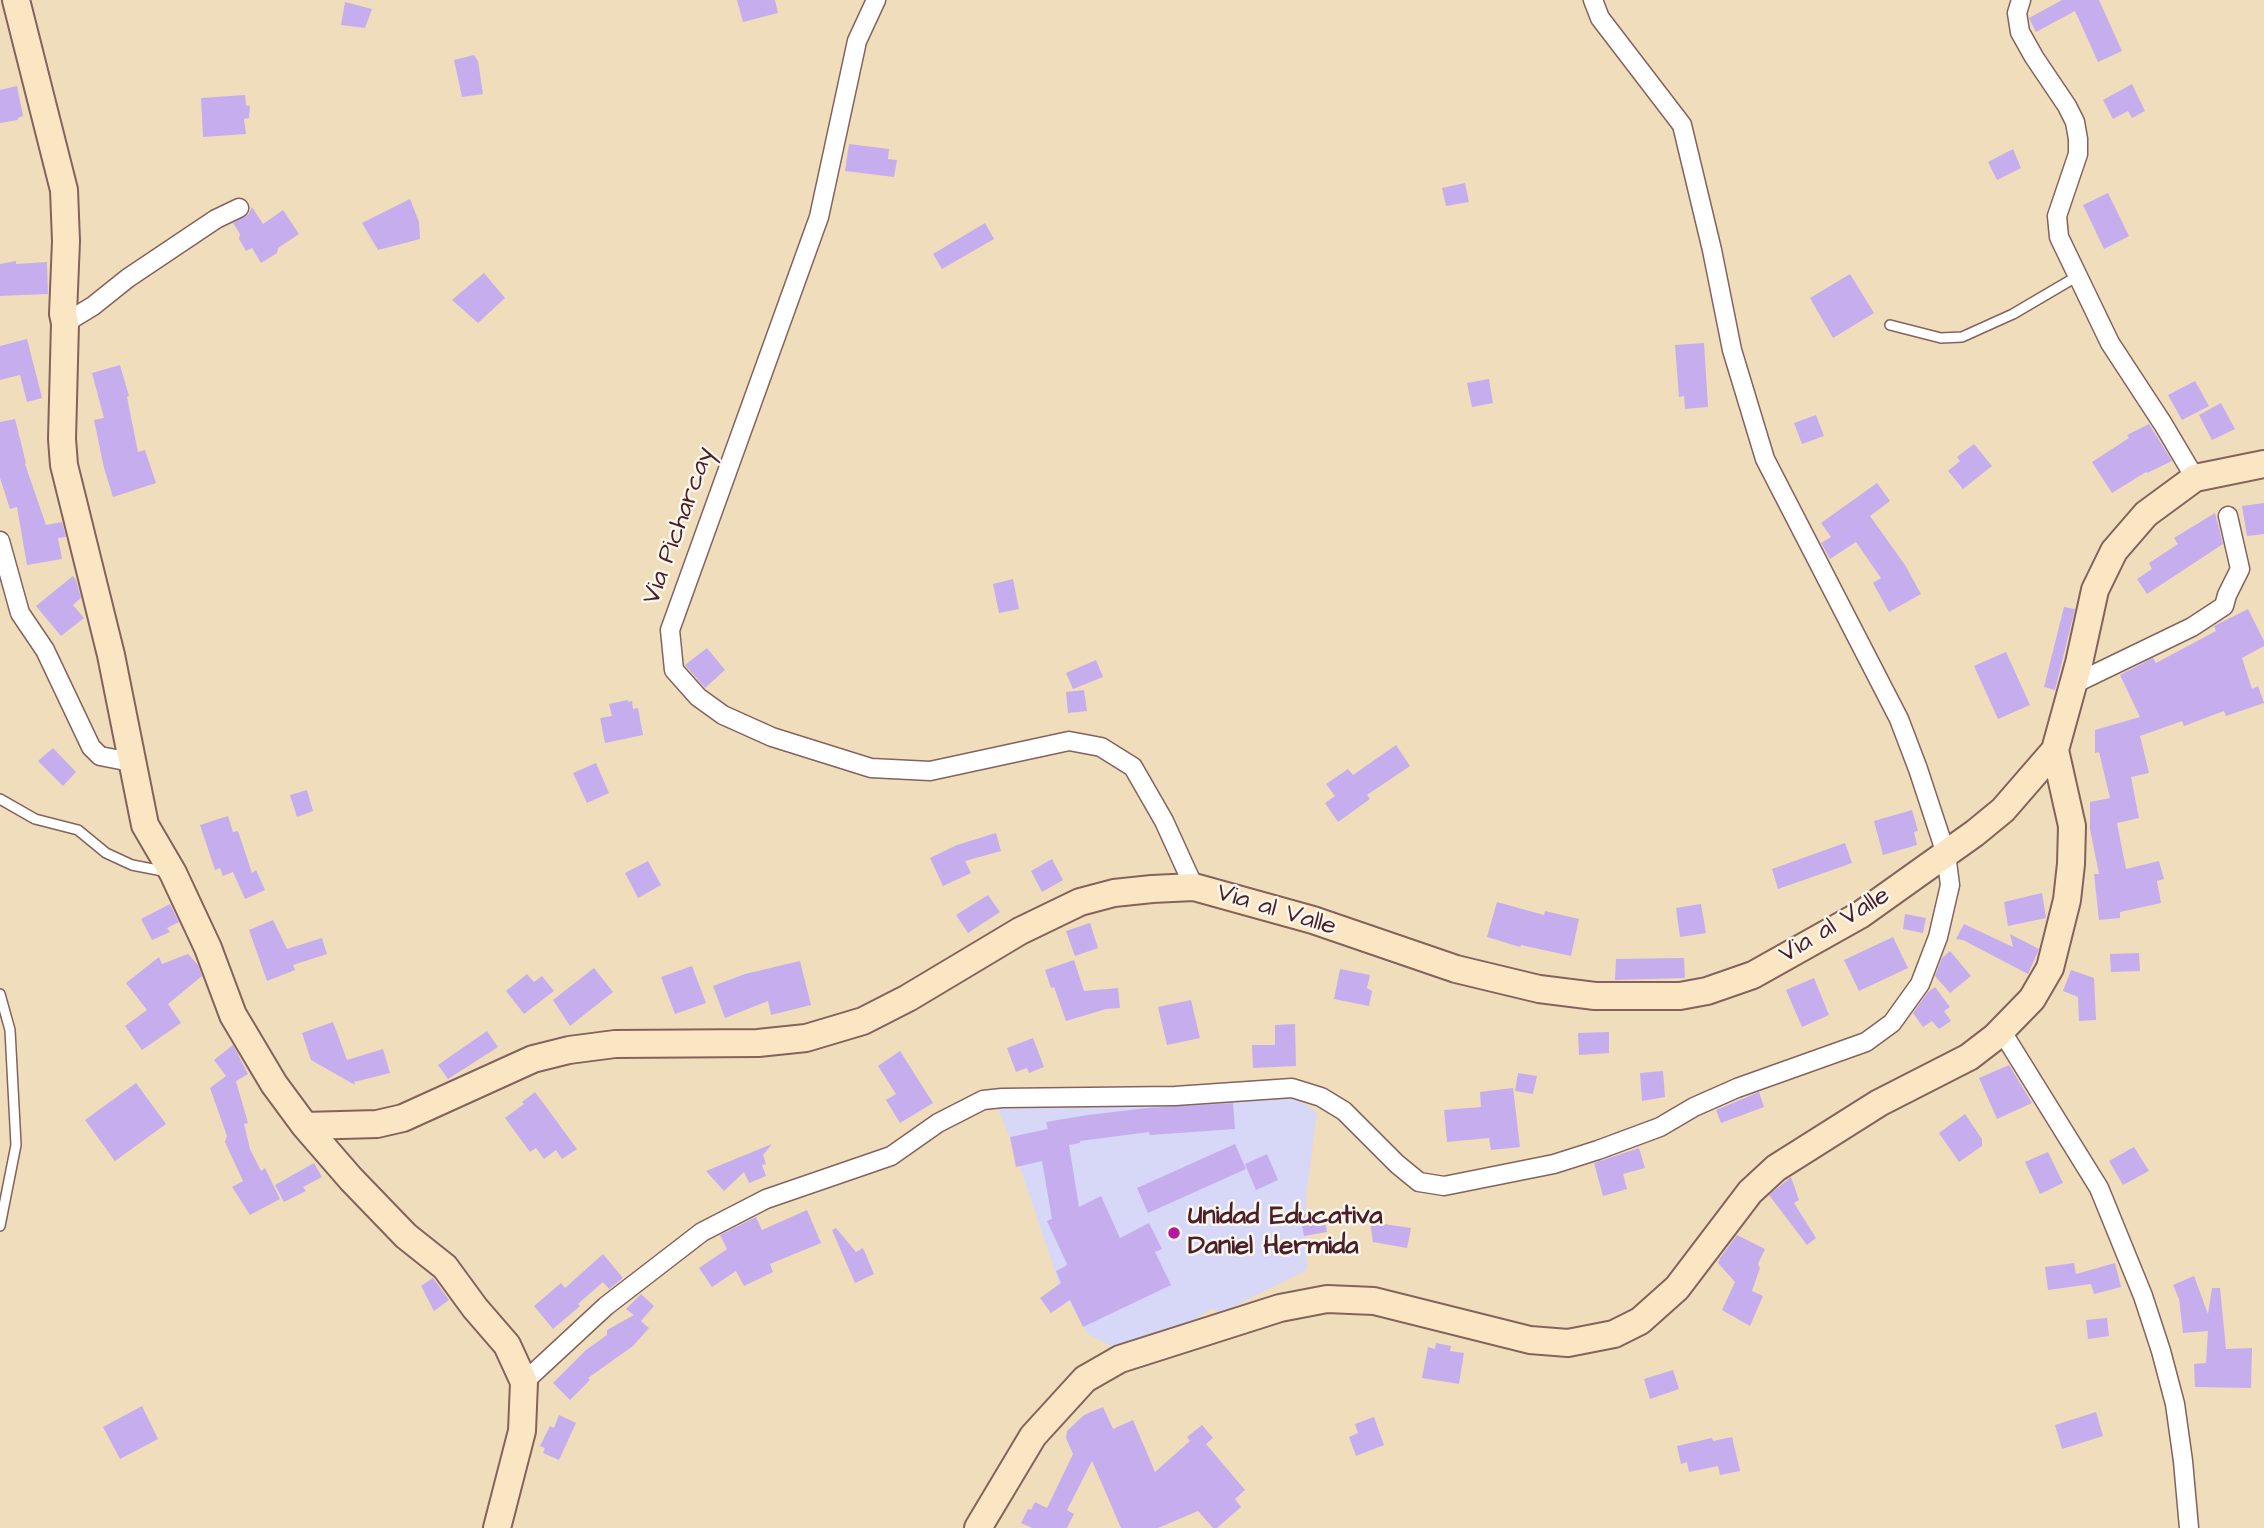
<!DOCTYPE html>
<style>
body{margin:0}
canvas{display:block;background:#efddbb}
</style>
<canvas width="2264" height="1528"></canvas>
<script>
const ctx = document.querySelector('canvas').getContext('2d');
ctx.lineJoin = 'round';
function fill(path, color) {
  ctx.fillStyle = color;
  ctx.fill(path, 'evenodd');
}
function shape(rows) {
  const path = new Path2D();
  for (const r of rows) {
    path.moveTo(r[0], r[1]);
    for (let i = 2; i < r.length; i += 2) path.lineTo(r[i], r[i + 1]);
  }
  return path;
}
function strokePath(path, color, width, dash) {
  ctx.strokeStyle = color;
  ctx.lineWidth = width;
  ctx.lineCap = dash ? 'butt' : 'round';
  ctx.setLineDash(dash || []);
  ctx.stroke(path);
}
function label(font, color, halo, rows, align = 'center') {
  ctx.font = font + ' "Architects Daughter",sans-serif';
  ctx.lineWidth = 5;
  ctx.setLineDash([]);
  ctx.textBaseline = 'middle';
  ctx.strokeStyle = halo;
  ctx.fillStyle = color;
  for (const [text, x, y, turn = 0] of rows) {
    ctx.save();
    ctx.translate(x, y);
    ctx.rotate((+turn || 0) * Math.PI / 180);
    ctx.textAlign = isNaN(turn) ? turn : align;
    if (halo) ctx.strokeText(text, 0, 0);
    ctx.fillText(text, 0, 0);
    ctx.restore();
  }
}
const built = shape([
 [1295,1098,1317,1112,1306,1196,1307,1270,1218,1314,1213,1308,1181,1328,1115,1348,1088,1334,1059,1284,1010,1137,998,1109,1174,1106]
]);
const building = shape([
 [737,0,775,0,778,13,743,22],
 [2062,0,2099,0,2122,51,2098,62,2075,11,2036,32,2029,18],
 [345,2,372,9,365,28,341,25],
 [474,55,478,61,483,94,462,97,454,60],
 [2132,84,2145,111,2132,118,2128,111,2113,119,2103,100],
 [17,86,23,116,18,118,18,120,0,123,0,90],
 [245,95,246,105,250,106,249,118,244,119,246,134,203,137,201,98],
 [849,144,889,149,888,159,897,160,894,177,845,171],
 [2013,149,2021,168,1997,180,1988,162],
 [1465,183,1469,202,1446,206,1442,188],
 [2108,193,2129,236,2104,249,2083,205],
 [410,199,419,222,420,239,378,250,362,223],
 [252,207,263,224,283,210,299,234,278,248,277,253,261,263,252,248,246,251,239,239,240,234,233,223,248,215],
 [985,223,994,239,942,269,933,254],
 [16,261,16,264,47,262,48,294,0,296,0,264],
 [484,273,505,298,478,323,452,300],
 [1850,274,1874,313,1833,338,1810,298],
 [27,339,42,398,27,402,20,375,0,380,0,346],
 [1704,343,1708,407,1685,409,1684,396,1679,397,1675,345],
 [120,365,129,396,127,397,138,452,145,450,156,483,113,497,104,468,94,420,104,418,92,373],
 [1489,379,1493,403,1472,407,1467,383],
 [2195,381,2209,406,2182,420,2168,395],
 [2221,403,2235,429,2212,440,2199,415],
 [1816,415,1824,436,1802,444,1794,423],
 [15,419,26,463,25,464,46,525,62,522,66,537,58,538,62,559,27,565,17,507,10,509,0,478,0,422],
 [2149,424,2172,461,2147,473,2146,472,2112,493,2092,462,2129,438,2127,435],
 [1974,444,1992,466,1963,489,1948,471,1960,461,1957,457],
 [1877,483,1890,501,1870,516,1905,565,1921,594,1889,612,1873,583,1881,578,1856,542,1830,559,1821,543,1831,537,1821,523],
 [2264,503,2264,534,2247,536,2242,506],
 [2215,513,2223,544,2147,594,2137,579,2152,569,2149,563,2178,544,2174,538],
 [73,576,76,580,81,598,73,605,84,618,61,636,36,606],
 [1013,579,1019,609,999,613,993,584],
 [2064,607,2075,609,2055,690,2044,687],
 [2248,609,2264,641,2264,646,2242,658,2252,689,2258,686,2264,703,2226,716,2224,711,2184,726,2182,721,2140,736,2149,773,2131,777,2139,818,2117,823,2126,869,2159,861,2164,879,2157,881,2161,903,2120,912,2120,918,2099,920,2094,874,2099,874,2090,829,2090,802,2110,798,2099,752,2095,753,2095,730,2140,717,2120,675,2153,658,2156,663,2216,631,2214,626],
 [707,648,725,670,705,688,685,665],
 [2006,652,2030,705,1998,719,1974,666],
 [1096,660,1103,677,1073,689,1066,673],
 [1084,690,1087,711,1068,713,1066,692],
 [628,700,628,702,632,701,633,709,638,708,643,735,605,743,600,718,612,716,609,704],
 [1396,745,1410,766,1367,795,1370,799,1338,822,1325,803,1335,796,1326,784,1348,769,1353,775],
 [53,748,76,772,63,786,38,761],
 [596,763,609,793,587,803,573,773],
 [307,790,313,811,297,817,290,795],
 [1912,810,1918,831,1914,832,1917,845,1883,855,1874,821],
 [228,816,233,832,238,831,252,873,256,870,265,890,245,899,233,872,223,876,220,868,215,870,200,825],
 [996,833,1001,851,965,861,971,873,943,886,930,858,957,845],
 [1845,843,1852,863,1778,889,1772,869],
 [1052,859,1063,880,1042,892,1031,871],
 [648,861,661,885,638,898,625,873],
 [2042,893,2046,918,2008,926,2004,902],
 [988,895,1000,912,968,933,956,915],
 [1497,902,1544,915,1545,911,1579,919,1571,956,1521,945,1520,947,1487,937],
 [170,904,179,922,167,928,170,932,152,940,141,919],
 [1701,904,1706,933,1680,937,1676,908],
 [1905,914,1926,918,1923,933,1903,929],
 [273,920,287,949,322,938,327,954,293,965,295,970,267,981,249,930],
 [1090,923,1098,948,1075,956,1066,931],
 [1964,924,2013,947,2010,934,2039,949,2028,974,1963,940,1956,939],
 [1893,937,1908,968,1859,991,1844,960],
 [1950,951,1971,976,1950,993,1935,976,1942,958],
 [2139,953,2140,971,2111,972,2110,954],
 [188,954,198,965,202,976,168,1004,181,1023,142,1050,125,1026,147,1010,126,983,159,957,162,964],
 [1684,958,1685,978,1615,980,1616,959],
 [1074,960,1084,991,1118,988,1120,1008,1106,1009,1066,1021,1054,987,1051,988,1045,970],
 [800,961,811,1005,771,1015,768,1001,725,1018,713,986,745,974],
 [692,966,706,1003,675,1014,661,977],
 [594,968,613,992,570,1026,553,1000],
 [1340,969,1370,975,1367,988,1372,991,1369,1006,1334,999],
 [2071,970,2094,978,2096,1020,2079,1021,2078,997,2063,991],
 [527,974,534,982,542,976,554,991,524,1014,506,991],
 [1814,978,1829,1015,1802,1027,1786,990],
 [1935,987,1950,1007,1944,1011,1951,1021,1939,1029,1932,1021,1923,1027,1913,1013,1928,992],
 [1191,1000,1200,1038,1167,1045,1158,1007],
 [333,1022,347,1060,383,1049,390,1073,354,1082,355,1085,311,1060,302,1033],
 [1295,1024,1296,1066,1253,1068,1252,1045,1275,1045,1275,1025],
 [487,1031,498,1047,448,1079,438,1065],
 [1609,1032,1609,1053,1579,1055,1578,1033],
 [1033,1038,1044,1067,1029,1073,1027,1068,1016,1072,1007,1048],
 [233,1045,248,1074,236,1081,248,1123,244,1124,250,1149,261,1171,265,1168,280,1199,250,1215,232,1187,243,1181,225,1142,227,1136,210,1088,226,1076,214,1060],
 [900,1051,933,1103,900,1123,886,1100,896,1094,878,1066],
 [2009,1065,2032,1103,1997,1119,1979,1078],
 [1663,1071,1665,1097,1642,1101,1640,1073],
 [1518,1073,1537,1076,1533,1094,1515,1091],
 [136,1083,166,1124,115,1161,85,1120],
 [1513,1088,1520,1147,1491,1150,1489,1138,1447,1142,1444,1110,1481,1107,1480,1092],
 [535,1092,577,1149,562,1159,556,1150,544,1159,536,1148,530,1152,505,1118,524,1104,522,1102],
 [1759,1092,1764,1107,1721,1123,1716,1110],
 [1233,1103,1235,1129,1150,1135,1149,1132,1080,1141,1080,1143,1069,1145,1079,1207,1101,1196,1120,1238,1149,1223,1162,1249,1155,1252,1171,1285,1083,1327,1070,1300,1051,1313,1040,1298,1061,1283,1056,1271,1066,1266,1067,1264,1047,1221,1052,1219,1042,1161,1016,1167,1010,1137,1048,1129,1046,1122,1088,1115,1147,1108],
 [1965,1114,1982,1139,1982,1146,1959,1162,1939,1133],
 [772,1144,763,1155,766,1164,762,1165,766,1176,749,1183,744,1172,724,1191,706,1171],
 [1235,1144,1246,1169,1148,1213,1137,1188],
 [2134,1147,2149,1171,2123,1185,2109,1161],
 [1639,1148,1645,1168,1623,1174,1627,1189,1603,1196,1594,1163],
 [2048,1152,2063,1183,2040,1194,2025,1162],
 [1267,1154,1278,1180,1256,1190,1245,1164],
 [314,1163,322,1177,303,1187,306,1191,284,1202,275,1185],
 [1791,1177,1799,1200,1794,1203,1816,1238,1807,1245,1769,1195],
 [807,1210,821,1243,770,1264,773,1272,744,1286,736,1271,712,1287,699,1268,727,1249,720,1235,756,1217,762,1230],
 [1323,1210,1327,1232,1304,1236,1300,1215],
 [1370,1222,1411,1228,1407,1248,1373,1242],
 [836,1228,856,1252,863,1248,874,1274,855,1283,832,1230],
 [1737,1235,1765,1249,1758,1264,1760,1268,1752,1291,1763,1296,1750,1326,1722,1310,1735,1282,1718,1263,1720,1258],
 [603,1254,623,1278,609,1289,603,1282,578,1304,580,1306,553,1329,534,1306,561,1283,565,1288],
 [2074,1263,2076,1274,2115,1263,2121,1287,2094,1294,2091,1284,2048,1290,2045,1267],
 [2194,1276,2208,1314,2212,1288,2220,1288,2226,1349,2252,1348,2251,1388,2195,1387,2194,1364,2206,1363,2208,1331,2183,1333,2179,1299,2173,1285],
 [433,1278,449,1300,434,1311,421,1286],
 [641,1294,654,1306,641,1321,649,1328,633,1346,588,1378,590,1380,570,1400,553,1383,586,1350,607,1335,607,1330,634,1315,626,1309],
 [2107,1318,2109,1336,2088,1339,2086,1320],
 [1436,1343,1451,1346,1450,1351,1464,1353,1459,1384,1422,1378,1428,1347,1435,1349],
 [1673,1370,1679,1389,1650,1399,1644,1379],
 [142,1406,158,1439,120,1459,103,1427],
 [1103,1407,1113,1429,1133,1420,1155,1472,1190,1441,1187,1437,1202,1425,1213,1438,1206,1444,1245,1490,1235,1499,1241,1507,1217,1528,1213,1528,1198,1511,1158,1528,1121,1528,1092,1461,1067,1510,1074,1514,1067,1528,1032,1528,1021,1523,1028,1509,1031,1510,1035,1502,1047,1508,1073,1454,1066,1438,1067,1431,1084,1415],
 [2096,1412,2103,1436,2062,1449,2055,1425],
 [559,1415,576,1423,559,1460,543,1453,545,1448,540,1446,550,1426,554,1428],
 [1374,1417,1384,1445,1356,1456,1349,1437,1358,1433,1355,1424],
 [1732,1437,1740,1471,1720,1475,1718,1466,1689,1472,1687,1462,1681,1464,1677,1446,1712,1438,1713,1441]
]);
const lane = shape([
 [1890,325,1941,338,1962,337,2013,314,2076,277],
 [0,799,35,819,78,830,106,853,132,865,168,872],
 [0,994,10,1030,16,1145,0,1226]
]);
const street = shape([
 [876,0,857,41,819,217,670,630,674,670,698,697,723,715,772,737,871,768,930,771,1069,741,1101,747,1133,767,1164,821,1194,887],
 [2021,0,2017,13,2020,32,2034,57,2067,106,2075,122,2078,139,2078,154,2057,216,2059,237,2110,343,2163,424,2195,478],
 [65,323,93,306,128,278,216,219,239,208],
 [0,541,20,613,45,650,91,747,100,756,131,762],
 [2074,684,2192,627,2224,606,2227,595,2240,569,2228,516],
 [2001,1030,2099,1188,2143,1296,2161,1351,2175,1404,2183,1461,2189,1528],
 [524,1382,606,1306,702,1232,766,1199,891,1156,938,1123,983,1100,1002,1098,1175,1096,1292,1088,1321,1097,1344,1111,1397,1164,1419,1182,1444,1186,1554,1164,1598,1150,1660,1127,1694,1107,1737,1088,1866,1042,1892,1023,1920,984,1938,937,1950,885,1946,854,1918,769,1899,719,1765,459,1732,350,1712,250,1682,125,1600,18,1593,0]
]);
const secondary = shape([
 [16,0,64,190,66,241,63,314,65,323,62,439,64,465,111,655,145,825,173,873,208,948,233,1015,274,1084,305,1126,377,1124,403,1118,533,1059,569,1050,615,1044,758,1043,806,1038,863,1021,908,998,1020,931,1080,902,1114,893,1152,889,1194,887,1313,920,1456,969,1539,989,1595,996,1680,996,1707,991,1753,975,1860,915,1975,833,2003,810,2055,750,2079,663,2095,590,2114,551,2146,514,2195,478,2264,464],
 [305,1126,351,1179,406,1236,445,1267,475,1308,507,1345,524,1382,522,1431,497,1528],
 [978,1528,1033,1436,1085,1379,1120,1359,1280,1308,1327,1299,1374,1301,1530,1340,1568,1343,1614,1334,1640,1321,1677,1288,1750,1192,1776,1168,1879,1103,1969,1057,1995,1037,2032,999,2050,968,2067,900,2071,864,2072,826,2055,750]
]);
const markers = [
 [1174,1233,7,"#b5179e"]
];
const streetNames = [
 ["Via Picharcay",680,526,-70],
 ["Via al Valle",1276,911,17],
 ["Via al Valle",1835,926,-31]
];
const poiNames = [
 ["Unidad Educativa",1188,1218],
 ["Daniel Hermida",1188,1248]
];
fill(built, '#d7d7f8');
fill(building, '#c6aeee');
strokePath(lane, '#84625d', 12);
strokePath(street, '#84625d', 21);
strokePath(secondary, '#84625d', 30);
strokePath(lane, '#fff', 9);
strokePath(street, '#fff', 18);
strokePath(secondary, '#fbe6c4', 26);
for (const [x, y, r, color] of markers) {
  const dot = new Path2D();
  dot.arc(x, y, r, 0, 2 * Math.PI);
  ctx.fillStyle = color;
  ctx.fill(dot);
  strokePath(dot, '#fbf7ec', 2.5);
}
label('26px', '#4a1f2b', '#fbf7ec', streetNames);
label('bold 26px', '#4a1f2b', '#fbf7ec', poiNames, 'left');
</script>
